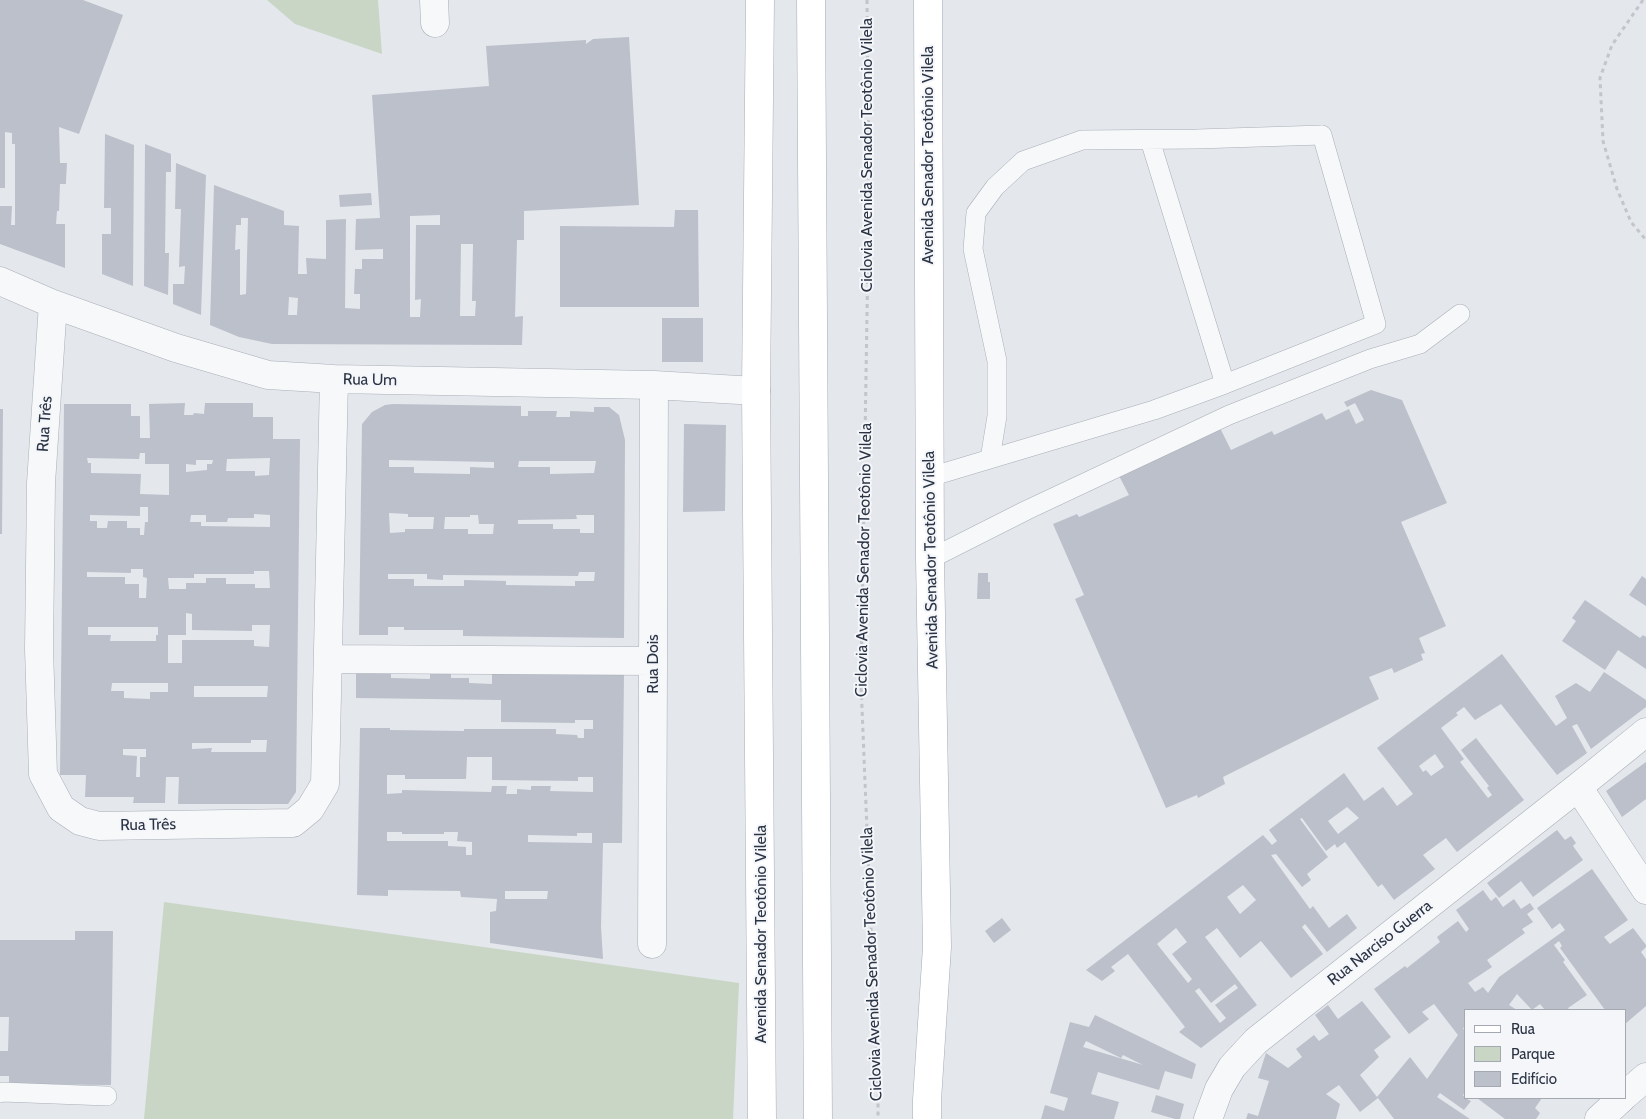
<!DOCTYPE html>
<meta charset="utf-8">
<style>
body{margin:0}
#map{position:relative;width:1646px;height:1119px;overflow:hidden;background:#e4e7ec;font-family:Cabin,sans-serif}
canvas{display:block}
.legend{position:absolute;left:1464px;top:1009px;width:162px;height:90px;box-sizing:border-box;background:#f4f6f9;border:1px solid #a4a8b1;margin:0;padding:6px 9px;list-style:none;font-size:15px;color:#2b3445}
.legend li{display:flex;align-items:center;gap:10px;height:25px}
.legend b{width:25px;border:1px solid #a4a8b1}
</style>
<div id="map">
<canvas width="1646" height="1119"></canvas>
<ul class="legend">
<li><b style="height:6px;background:#fff"></b>Rua</li>
<li><b style="height:14px;background:#c9d6c5"></b>Parque</li>
<li><b style="height:14px;background:#bbc0ca"></b>Edifício</li>
</ul>
</div>
<script>
const ctx = document.querySelector('canvas').getContext('2d');
ctx.lineJoin = 'round';
function fill(path, color) {
  ctx.fillStyle = color;
  ctx.fill(path, 'evenodd');
}
function shape(rows) {
  const path = new Path2D();
  for (const r of rows) {
    path.moveTo(r[0], r[1]);
    for (let i = 2; i < r.length; i += 2) path.lineTo(r[i], r[i + 1]);
  }
  return path;
}
function strokePath(path, color, width, dash) {
  ctx.strokeStyle = color;
  ctx.lineWidth = width;
  ctx.lineCap = dash ? 'butt' : 'round';
  ctx.setLineDash(dash || []);
  ctx.stroke(path);
}
function label(font, color, halo, rows, align = 'center') {
  ctx.font = font + ' Cabin,sans-serif';
  ctx.lineWidth = 4;
  ctx.setLineDash([]);
  ctx.textBaseline = 'middle';
  ctx.strokeStyle = halo;
  ctx.fillStyle = color;
  for (const [text, x, y, turn = 0] of rows) {
    ctx.save();
    ctx.translate(x, y);
    ctx.rotate((+turn || 0) * Math.PI / 180);
    ctx.textAlign = isNaN(turn) ? turn : align;
    if (halo) ctx.strokeText(text, 0, 0);
    ctx.fillText(text, 0, 0);
    ctx.restore();
  }
}
const green = shape([
 [267,0,378,0,382,54,295,24],
 [164,902,739,983,733,1119,144,1119]
]);
const building = shape([
 [0,0,83,0,123,15,79,134,59,127,60,163,67,163,66,181,66,184,60,184,59,211,57,211,56,224,65,224,65,268,0,244,0,206,12,206,11,225,15,225,15,144,12,144,12,133,5,132,5,188,0,188],
 [629,37,639,205,524,211,524,240,517,240,515,317,523,316,522,345,272,344,239,337,210,325,214,185,284,211,284,225,299,226,298,274,307,274,306,258,326,259,326,220,346,219,345,308,360,309,360,294,354,294,355,269,362,269,362,259,383,259,383,249,355,250,356,219,380,218,372,95,489,86,486,46,586,40,586,44,593,39],
 [440,215,440,225,416,225,415,300,421,299,420,317,410,317,410,216],
 [241,218,248,218,246,294,240,295,240,249,235,250,236,225,241,225],
 [461,244,473,244,472,301,476,301,475,316,460,316],
 [289,297,298,298,297,315,288,315],
 [105,134,134,145,133,286,102,274,102,234,111,234,111,208,104,208],
 [145,144,171,154,171,172,166,172,165,253,169,253,168,295,144,286],
 [176,163,206,175,201,315,173,304,173,284,184,284,185,266,179,267,181,209,175,209],
 [371,193,372,205,340,207,339,195],
 [675,210,698,210,699,307,560,307,560,226,674,227],
 [662,318,703,318,703,362,662,362],
 [1371,390,1402,400,1447,503,1401,522,1446,626,1419,638,1425,653,1421,654,1423,660,1394,673,1392,668,1369,677,1379,699,1223,777,1225,784,1198,798,1197,795,1166,808,1075,599,1084,595,1053,524,1077,514,1079,517,1129,495,1117,472,1218,424,1231,450,1272,431,1274,435,1322,413,1326,420,1349,409,1356,424,1364,420,1355,403,1347,407,1344,402],
 [185,403,184,415,193,415,194,413,204,414,205,403,253,403,253,417,273,417,273,439,300,439,296,792,288,804,178,804,179,777,166,777,165,803,133,803,134,797,85,797,86,775,60,775,64,404,131,404,131,416,140,416,140,438,150,438,149,404],
 [140,453,145,453,145,464,169,464,169,495,140,494,141,474,91,473,91,463,88,463,87,458,139,459],
 [270,458,269,475,255,476,255,471,226,471,227,459],
 [196,460,213,460,212,464,207,464,207,470,186,472,186,464,196,465],
 [140,507,148,507,148,522,145,522,144,535,140,535,140,528,127,528,127,521,108,521,107,528,97,528,97,521,90,521,90,515,140,516],
 [254,514,270,515,270,527,201,526,201,522,190,522,191,515,206,515,206,522,227,522,228,518,254,518],
 [131,569,143,569,143,577,147,578,146,598,139,598,139,584,125,584,125,577,87,577,87,572,131,573],
 [254,571,269,571,270,588,255,588,255,584,226,584,226,578,206,578,206,583,186,583,186,589,169,589,168,578,194,578,194,574,254,574],
 [186,613,192,614,192,630,252,631,252,625,270,625,269,647,254,646,254,640,182,640,182,663,168,663,168,635,186,635],
 [88,627,158,627,158,635,156,635,156,641,110,641,111,635,88,635],
 [112,683,168,683,168,692,150,692,150,699,124,698,124,691,111,691],
 [194,686,268,686,267,697,194,697],
 [251,740,267,740,266,752,211,752,212,748,192,749,192,743,251,743],
 [123,749,146,749,146,757,140,757,140,777,136,777,137,756,123,755],
 [393,404,521,406,521,416,528,416,528,411,557,411,556,417,570,417,570,411,594,412,594,407,609,407,619,415,625,440,624,638,463,636,463,630,404,630,404,627,388,627,388,635,359,635,362,424,372,412,385,405],
 [389,460,494,462,494,468,470,467,470,474,414,473,414,467,389,467],
 [519,461,596,461,594,473,550,474,550,467,518,467],
 [389,513,408,514,408,517,434,517,433,529,405,529,405,532,390,533],
 [470,515,478,515,479,524,494,524,493,534,468,534,468,529,444,529,445,517,470,517],
 [576,515,594,515,594,533,580,533,580,529,553,529,553,524,518,524,518,520,577,519],
 [579,572,595,572,594,581,575,581,575,586,506,585,506,581,464,580,464,586,414,586,414,579,388,579,388,574,427,574,427,579,443,580,443,575,578,576],
 [0,409,3,409,2,534,0,534],
 [684,424,726,425,725,511,683,512],
 [978,573,988,573,988,582,990,582,990,599,977,599],
 [1642,576,1646,579,1646,606,1629,595],
 [1585,600,1640,638,1643,635,1646,637,1646,669,1618,650,1605,670,1562,641,1576,621,1572,618],
 [1502,654,1556,726,1567,718,1555,696,1576,683,1590,692,1604,672,1646,700,1646,707,1591,749,1577,724,1572,726,1587,753,1557,775,1501,704,1475,720,1464,707,1456,713,1458,715,1441,728,1464,759,1460,762,1488,798,1492,795,1487,788,1489,786,1461,750,1476,738,1524,800,1457,852,1446,838,1423,855,1435,869,1394,900,1382,884,1378,887,1345,842,1337,848,1335,844,1326,851,1302,818,1300,819,1328,857,1307,874,1311,880,1302,887,1276,854,1271,855,1310,909,1313,906,1329,928,1347,914,1357,928,1327,952,1305,924,1302,927,1323,954,1291,978,1261,941,1240,958,1217,928,1205,937,1257,1005,1201,1048,1179,1032,1185,1027,1128,954,1111,967,1115,971,1102,981,1086,970,1263,835,1272,845,1277,841,1269,830,1344,773,1364,801,1383,787,1397,806,1413,794,1377,748],
 [1435,754,1444,767,1431,776,1426,770,1423,772,1419,766],
 [1347,807,1359,818,1338,834,1328,821],
 [1243,885,1256,900,1240,914,1227,897],
 [1176,928,1187,942,1172,954,1192,979,1188,983,1157,944],
 [1235,984,1238,988,1215,1005,1226,1018,1220,1023,1195,991,1199,988,1211,1003],
 [356,671,391,672,391,678,430,679,430,672,451,672,451,678,469,678,469,683,492,684,492,673,624,674,622,843,603,843,601,927,603,959,490,943,490,912,496,911,497,899,461,897,460,891,388,890,388,896,357,895,360,728,390,728,390,730,464,731,464,729,556,729,556,734,577,735,578,738,584,738,584,729,593,729,593,720,575,720,575,723,501,722,501,700,356,698],
 [467,757,492,757,492,780,578,781,578,777,593,777,593,792,550,791,551,786,531,786,531,790,517,789,517,794,506,794,507,786,492,786,491,792,402,790,402,793,387,794,387,775,405,775,405,779,466,779],
 [387,832,402,832,402,834,444,834,444,832,458,832,457,841,472,842,472,855,466,855,466,847,448,846,448,841,387,841],
 [577,833,592,833,592,843,528,842,528,835,577,836],
 [505,891,548,891,547,899,505,899],
 [1646,762,1646,799,1622,817,1606,791],
 [1557,830,1565,840,1571,836,1576,843,1573,846,1583,860,1533,897,1521,881,1499,898,1487,883],
 [1592,869,1628,920,1604,937,1610,944,1633,928,1646,945,1646,947,1641,952,1646,959,1646,1006,1625,1024,1625,1010,1605,1010,1560,948,1562,946,1559,941,1554,945,1565,960,1563,962,1587,995,1568,1008,1569,1010,1545,1010,1540,1004,1532,1010,1517,994,1509,1005,1517,1010,1465,1010,1465,1025,1463,1029,1465,1030,1465,1092,1463,1095,1465,1098,1471,1101,1464,1110,1440,1093,1437,1097,1470,1119,1394,1119,1378,1098,1360,1112,1339,1085,1326,1094,1340,1104,1336,1119,1246,1119,1248,1113,1258,1116,1269,1081,1258,1078,1266,1053,1288,1068,1302,1057,1296,1049,1314,1035,1319,1041,1329,1034,1315,1015,1328,1005,1338,1019,1362,1001,1391,1037,1374,1050,1379,1057,1360,1075,1377,1097,1410,1057,1427,1079,1458,1035,1434,1004,1422,1012,1429,1019,1409,1034,1374,989,1405,966,1407,968,1440,942,1437,937,1458,921,1466,932,1469,929,1456,910,1483,890,1491,901,1496,897,1503,907,1514,899,1521,909,1530,903,1534,909,1527,914,1533,922,1522,929,1525,933,1487,960,1492,967,1468,983,1475,992,1483,987,1488,993,1499,977,1565,930,1560,923,1552,929,1537,908],
 [1002,918,1011,930,994,943,985,931],
 [75,931,113,931,111,1085,9,1084,9,1076,0,1076,0,1051,8,1051,9,1017,0,1017,0,940,75,940],
 [1095,1015,1196,1064,1192,1079,1165,1071,1159,1090,1098,1072,1091,1094,1119,1102,1114,1119,1041,1119,1045,1105,1064,1111,1068,1098,1050,1093,1070,1022,1089,1027],
 [1086,1041,1121,1058,1123,1055,1143,1065,1083,1047],
 [1156,1095,1184,1104,1180,1119,1175,1119,1151,1112],
 [1477,1098,1542,1098,1535,1108,1540,1113,1536,1119,1505,1119]
]);
const path = shape([
 [867,0,869,192,861,683,878,1101,878,1119],
 [1643,0,1612,45,1600,78,1603,141,1617,189,1631,222,1646,240]
]);
const lane = shape([
 [1322,135,1376,324,1225,384,1154,410,990,459,997,416,997,361,973,249,976,213,995,187,1023,161,1082,140,1197,139,1322,135],
 [1150,140,1225,384],
 [930,477,990,459],
 [930,559,1027,510,1229,415,1370,359,1420,344,1460,314],
 [0,1093,2,1092,107,1096]
]);
const street = shape([
 [434,0,435,23],
 [0,281,53,304,176,348,268,375,334,379,654,385,756,391],
 [53,304,41,483,39,649,43,774,61,808,80,821,99,826,293,823,310,809,325,784,334,379],
 [328,659,653,661],
 [1578,787,1646,890],
 [652,944,654,385],
 [1625,1095,1646,1077],
 [1208,1119,1219,1089,1232,1067,1256,1041,1578,787,1646,732],
 [1599,1119,1622,1098]
]);
const secondary = shape([
 [760,0,756,391,762,1119]
]);
const primary = shape([
 [811,0,818,1119],
 [927,1119,927,1100,937,947,930,559,928,0]
]);
const streetNames = [
 ["Ciclovia Avenida Senador Teotônio Vilela",867,155,-90],
 ["Avenida Senador Teotônio Vilela",928,155,-90],
 ["Rua Um",370,380,1],
 ["Rua Três",45,424,-86],
 ["Ciclovia Avenida Senador Teotônio Vilela",864,560,-89],
 ["Avenida Senador Teotônio Vilela",931,560,-91],
 ["Rua Dois",653,664,-90],
 ["Rua Três",148,825,-1],
 ["Avenida Senador Teotônio Vilela",761,934,-90],
 ["Rua Narciso Guerra",1380,943,-38],
 ["Ciclovia Avenida Senador Teotônio Vilela",872,964,-92]
];
fill(green, '#c9d6c5');
fill(building, '#bbc0ca');
strokePath(lane, '#a9aeb7', 20);
strokePath(street, '#a9aeb7', 29);
strokePath(secondary, '#a9aeb7', 29);
strokePath(primary, '#a3abb8', 29);
strokePath(path, '#c2c5cb', 3, [4, 4]);
strokePath(lane, '#f7f8fa', 19);
strokePath(street, '#f7f8fa', 28);
strokePath(secondary, '#fff', 28);
strokePath(primary, '#fff', 28);
label('16px', '#2b3445', '#f4f6f9', streetNames);
</script>
